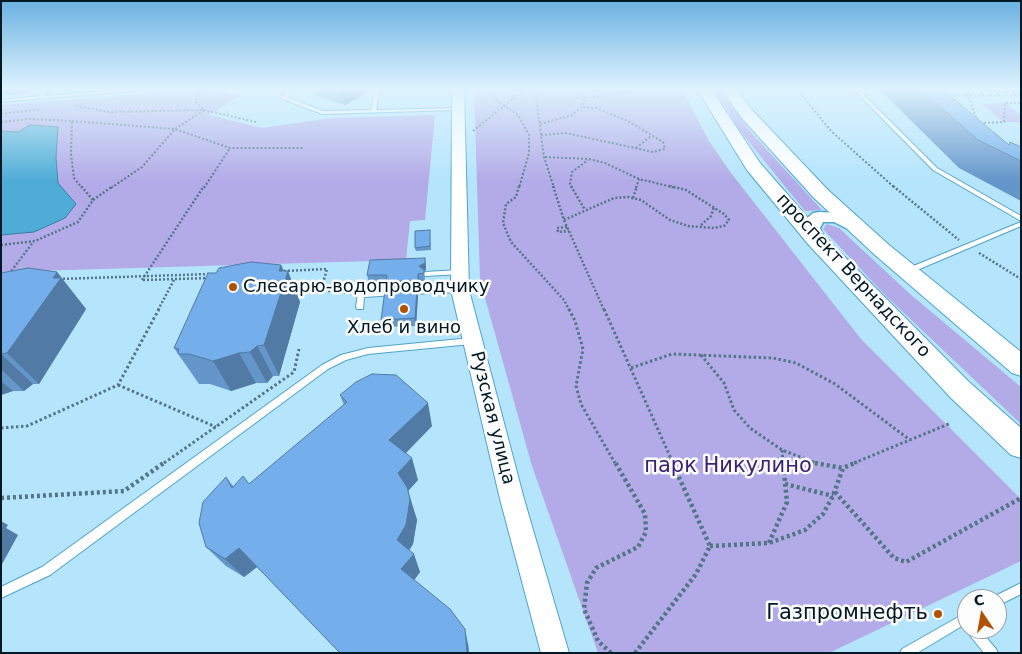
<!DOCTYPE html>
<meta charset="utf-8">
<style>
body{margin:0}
#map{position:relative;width:1022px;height:654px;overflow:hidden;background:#b5e5fd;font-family:"DejaVu Sans",sans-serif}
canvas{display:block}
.frame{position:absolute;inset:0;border:2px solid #001924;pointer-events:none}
.north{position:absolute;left:957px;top:589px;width:50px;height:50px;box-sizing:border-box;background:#fdfdfd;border:1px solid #98a2a6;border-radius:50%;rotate:348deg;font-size:14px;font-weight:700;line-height:20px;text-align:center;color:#001924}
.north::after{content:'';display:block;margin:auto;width:18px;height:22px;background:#b05100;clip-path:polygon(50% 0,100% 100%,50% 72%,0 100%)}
</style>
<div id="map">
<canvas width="1022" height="654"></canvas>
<div class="frame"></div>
<div class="north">С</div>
</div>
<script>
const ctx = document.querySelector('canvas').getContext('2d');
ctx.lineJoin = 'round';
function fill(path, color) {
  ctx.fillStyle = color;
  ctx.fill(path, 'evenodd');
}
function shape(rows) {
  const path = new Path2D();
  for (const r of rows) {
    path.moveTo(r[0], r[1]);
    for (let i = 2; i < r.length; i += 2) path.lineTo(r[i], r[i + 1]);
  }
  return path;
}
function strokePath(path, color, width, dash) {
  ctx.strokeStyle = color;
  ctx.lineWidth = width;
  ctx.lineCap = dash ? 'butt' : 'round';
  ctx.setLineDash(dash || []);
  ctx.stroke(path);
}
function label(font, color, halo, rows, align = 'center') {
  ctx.font = font + ' "DejaVu Sans",sans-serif';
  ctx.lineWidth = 5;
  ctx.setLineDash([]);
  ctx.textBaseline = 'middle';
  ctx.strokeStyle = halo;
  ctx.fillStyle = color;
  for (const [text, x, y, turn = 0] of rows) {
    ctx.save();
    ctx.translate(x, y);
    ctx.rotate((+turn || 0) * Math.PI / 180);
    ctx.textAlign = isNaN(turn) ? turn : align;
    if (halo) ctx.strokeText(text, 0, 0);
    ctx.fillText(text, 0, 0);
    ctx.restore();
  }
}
const green = shape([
 [161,89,219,89,240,96,209,115,262,128,332,118,435,115,425,220,410,221,406,260,1,272,1,105,145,94],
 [474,89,682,89,709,141,731,173,861,339,1021,499,1021,561,829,653,598,653,532,466,480,280],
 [714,89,719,89,749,130,822,210,805,211,740,131],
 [1005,103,1021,115,1021,122,1004,122,982,104],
 [827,224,839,228,910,294,1021,387,1021,424,885,295,823,229]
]);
const water = shape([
 [30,125,58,127,56,157,58,183,76,204,65,218,34,232,1,235,1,131,18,132,30,125]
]);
const pathFar3 = shape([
 [496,89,494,95,496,100,518,115,529,135,529,153,519,188],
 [535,89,544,157,554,188],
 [797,89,831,131,895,188],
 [969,89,968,95,977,120],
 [982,89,1010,93],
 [1005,89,1018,93],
 [943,95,952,89],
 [946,96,1021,95],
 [585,98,632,91,630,89],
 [76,106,110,112,204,110,256,122],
 [1,114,40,109],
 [72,121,175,129,230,148,303,148],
 [1,122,30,119,72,121,71,154,74,178,82,188],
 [980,123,1004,122,1005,103,1021,103],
 [540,124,572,115,582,107,585,98,578,89],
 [473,131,525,89],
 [541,135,566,133,653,152,665,149,663,142,628,121,596,108,582,107],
 [636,148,651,136],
 [545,157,589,159,605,163,639,179,676,188],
 [111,188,142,167,175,129,204,110,195,101,202,89],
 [204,188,230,148],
 [572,188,570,184,572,172,588,160],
 [636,188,639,179]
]);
const pathFar2 = shape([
 [519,186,516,197,506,204,503,223,511,242,564,300,569,310],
 [553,186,564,220,604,310],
 [571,186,585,210],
 [893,186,959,240],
 [633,198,637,186],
 [93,200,113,186],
 [564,220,614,198,628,197,641,200,670,220,688,226,713,228,724,226,729,220,724,214,686,190,670,186],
 [701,225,711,216,714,207],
 [567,227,557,228,558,232,569,231],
 [1,245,35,241,78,222,93,200,81,186],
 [979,253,1021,279],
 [284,271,327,269,321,290,350,293],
 [9,274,34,241],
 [59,279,210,274],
 [142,280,204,186],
 [143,280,208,278],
 [158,310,174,280]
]);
const pathFar1 = shape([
 [569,309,575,321,583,349,576,386,581,404,615,463],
 [604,309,673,463],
 [701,355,724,383,734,410,750,428,782,450,816,463],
 [631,368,672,354,773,358,796,363,835,384,910,440],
 [118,385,216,427],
 [1,428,27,426,118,385,159,309],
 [782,450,783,463],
 [164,463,294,372,299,349],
 [854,463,951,423]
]);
const path = shape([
 [809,462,843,468],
 [785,484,833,496],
 [835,492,894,558,906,562,1021,498],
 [1,498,124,491,165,462],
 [769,543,787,502,783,462],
 [710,546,769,543,805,530,823,514,833,496,843,468,857,462],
 [611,653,598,641,584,609,587,583,596,568,638,547,646,532,645,514,615,462],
 [635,653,696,574,710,546,672,462]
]);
const service = shape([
 [45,89,49,89,45,96,128,89,146,89,144,90,1,102,1,100,40,96,45,89],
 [286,89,290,89,287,97,323,111,371,110,376,89,380,89,376,110,458,108,460,109,458,110,322,114,282,99,282,98,286,89],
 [853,89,858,89,937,168,1021,216,1021,221,933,170,853,89],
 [1021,222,1021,226,910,273,906,273,905,271,906,269,1021,222],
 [459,270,462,272,461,274,425,276,422,274,425,272,459,270],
 [460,288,464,290,460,292,408,294,404,292,408,290,460,288],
 [394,291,397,291,398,293,397,295,364,297,363,309,357,309,356,307,358,293,394,291],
 [471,338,474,339,475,341,474,343,471,344,368,354,346,360,328,369,50,575,1,598,1,587,42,567,322,365,341,355,368,348,471,338],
 [1021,583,1021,594,997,606,997,599,992,599,993,597,1021,583],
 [967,612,967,623,917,653,900,653,902,649,967,612],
 [967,628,967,629,979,629,996,649,998,653,984,653,968,633,966,629,967,628]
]);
const tertiary = shape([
 [452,89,464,89,469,290,524,499,569,653,541,653,500,499,451,290,452,89]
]);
const secondary = shape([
 [819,212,843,213,864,224,867,228,864,232,858,234,834,222,823,222,820,228,824,239,821,243,809,243,802,228,804,221,813,213,819,212]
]);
const primary = shape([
 [697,89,711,89,760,163,822,234,969,382,1021,428,1021,458,1011,455,951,398,808,244,747,170,697,89],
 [722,89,736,89,752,110,828,190,889,245,1021,352,1021,376,1012,373,875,255,814,198,740,116,722,89]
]);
const wall = shape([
 [313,89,367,89,365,94,345,105,315,95],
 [879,89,942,89,1008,145,1010,142,1021,147,1021,201,959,168],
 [430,234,431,250,416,251,415,248],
 [281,265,300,302,279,376,273,376,267,383,256,383,231,391,210,384,199,384,174,348],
 [426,266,426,270,424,271,425,281,420,281,419,288,388,289,386,282,369,283,367,275],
 [57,272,86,309,39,384,33,384,24,391,13,391,1,395,1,273],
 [417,289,418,296,416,326,383,327,381,320],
 [340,395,432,426,406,453,418,480,408,491,417,520,413,544,409,550,420,572,414,580,468,644,469,653,340,653,257,567,244,577,226,566,206,547,226,477,233,486,249,484,344,405]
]);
const shadedWall = shape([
 [1,89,32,89,27,93,7,95,5,91,1,91],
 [341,89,367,89,365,94,345,105],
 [425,258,426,266,426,270,424,271,425,281,424,273,419,266],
 [281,265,286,277,288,271,300,302,279,376,264,345,279,271],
 [57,272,86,309,39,384,7,353],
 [418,274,420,281,419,288,418,280],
 [417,289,418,296,416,326,415,318],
 [257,346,273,376,267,383,250,352],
 [239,353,256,383,231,391,213,361],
 [1,354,33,384,24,391,1,369],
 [1,381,13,391,1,395],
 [428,403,432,426,396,463,389,440],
 [412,458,418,480,408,491,417,520,413,544,404,559,397,540,398,473],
 [1,521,8,525,6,528,18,535,1,566],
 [239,548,257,567,244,577,225,559],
 [414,554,420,572,409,587,401,569],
 [465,629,468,644,469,653,467,653]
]);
const building = shape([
 [920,89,942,89,1009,145,1010,142,1021,147,1021,161,978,140,920,89],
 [430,230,430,246,415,248,415,231,430,230],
 [425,258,425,263,419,266,424,270,424,273,418,274,418,280,386,282,387,275,367,275,370,260,425,258],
 [251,262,281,265,279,271,288,271,264,345,257,346,250,352,239,353,213,361,189,354,178,354,179,349,174,348,208,273,216,273,219,268,251,262],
 [28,268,57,272,53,278,61,278,7,353,1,354,1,273,28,268],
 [417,289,415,318,381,320,385,290,417,289],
 [372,374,396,375,428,403,389,440,412,458,398,473,407,487,410,499,406,525,397,540,414,554,401,569,450,609,465,629,467,653,340,653,239,548,225,559,206,547,199,523,203,502,226,477,232,488,243,476,249,484,347,402,340,395,356,382,372,374]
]);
const markers = [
 [233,287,5,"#b05100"],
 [404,309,5,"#b05100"],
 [938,614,5,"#b05100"]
];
const streetNames = [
 ["проспект Вернадского",853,276,47],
 ["Рузская улица",492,418,76]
];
const poiNames = [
 ["Слесарю-водопроводчику",243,287],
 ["Хлеб и вино",404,328,"center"]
];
const nearParknames = [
 ["парк Никулино",728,467]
];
const nearPoinames = [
 ["Газпромнефть",928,614]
];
fill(green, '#b3abe8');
fill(water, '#4eacd6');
strokePath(water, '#3780a1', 1);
strokePath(service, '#4ea3ca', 2);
strokePath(tertiary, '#4ea3ca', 2);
strokePath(secondary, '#4ea3ca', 3);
strokePath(primary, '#4ea3ca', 2);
strokePath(pathFar3, '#537687', 2, [2, 2]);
strokePath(pathFar2, '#537687', 2.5, [2, 2]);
strokePath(pathFar1, '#537687', 3, [2.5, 2.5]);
strokePath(path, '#537687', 4.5, [3, 3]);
fill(service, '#fff');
fill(tertiary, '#fff');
fill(secondary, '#fff');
fill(primary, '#fff');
fill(wall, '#6496ca');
fill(shadedWall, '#517aa4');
fill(building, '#74afeb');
strokePath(building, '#517aa4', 1);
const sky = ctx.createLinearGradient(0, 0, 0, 181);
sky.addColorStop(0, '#6ab1e1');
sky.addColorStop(0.49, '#def3fe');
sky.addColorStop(1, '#def3fe00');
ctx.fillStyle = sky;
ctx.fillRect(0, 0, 1022, 181);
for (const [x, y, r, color] of markers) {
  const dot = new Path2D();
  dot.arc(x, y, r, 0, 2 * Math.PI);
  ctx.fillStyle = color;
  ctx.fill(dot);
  strokePath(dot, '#fdfdfd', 2);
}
label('18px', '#001924', '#fdfdfd', streetNames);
label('18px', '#001924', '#fdfdfd', poiNames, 'left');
label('21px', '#3a2277', '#fdfdfd', nearParknames);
label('21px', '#001924', '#fdfdfd', nearPoinames, 'right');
</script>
